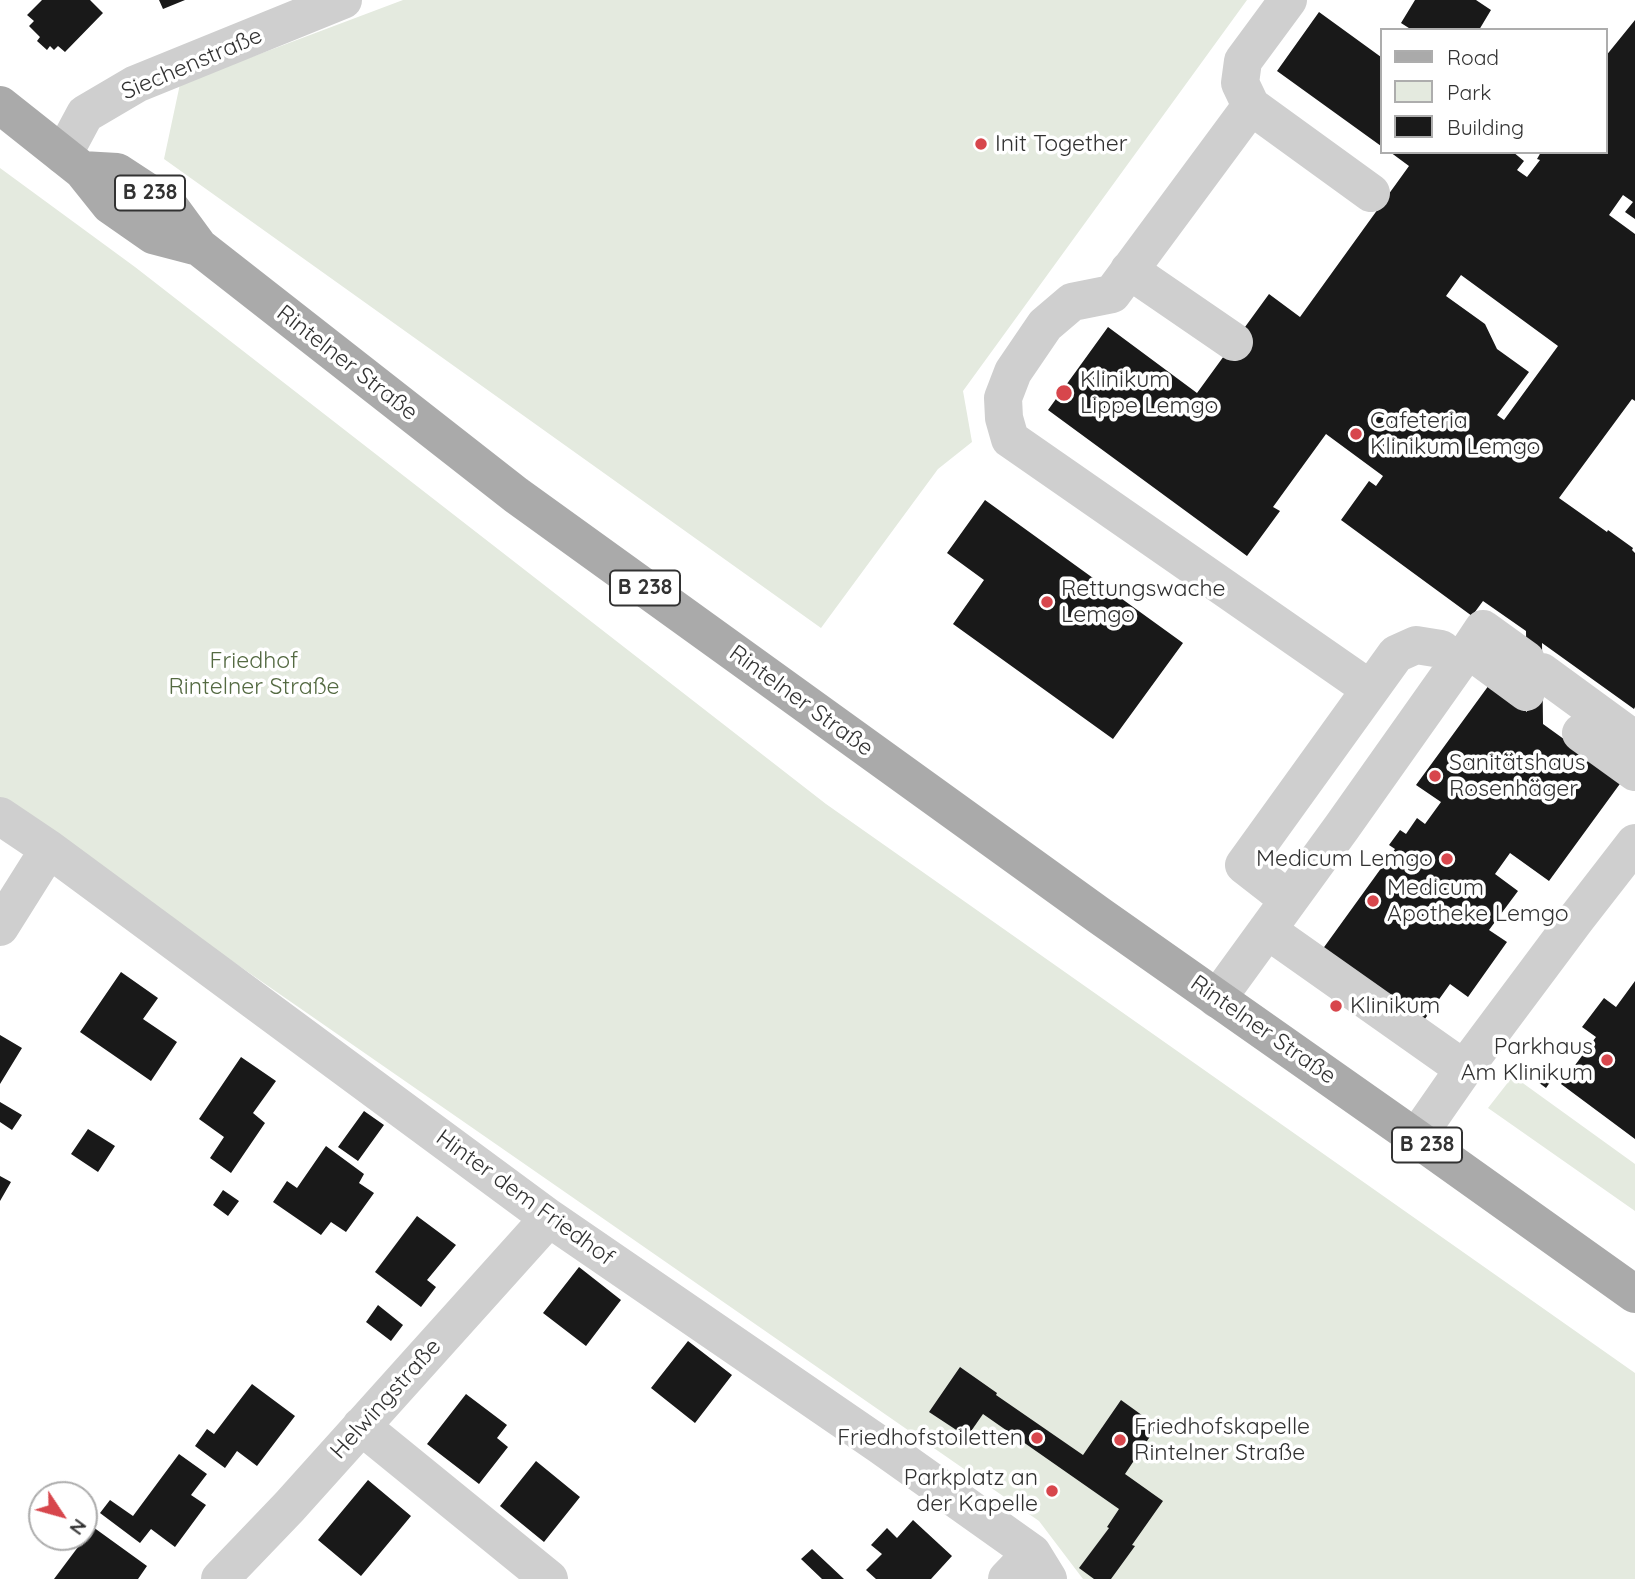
<!DOCTYPE html>
<meta charset="utf-8">
<style>
body{margin:0}
#map{position:relative;width:1635px;height:1579px;overflow:hidden;background:#fff;font-family:Quicksand,sans-serif}
canvas{display:block}
.legend{position:absolute;left:1380px;top:28px;width:228px;height:126px;box-sizing:border-box;background:#fff;border:2px solid #adadad;margin:0;padding:9px 12px;list-style:none;font-size:21px;color:#323232}
.legend li{display:flex;align-items:center;gap:14px;height:35px}
.legend b{width:35px;border:2px solid #adadad}
.north{position:absolute;left:28px;top:1481px;width:70px;height:70px;box-sizing:border-box;background:#fff;border:2px solid #adadad;border-radius:50%;rotate:126deg;font-size:19px;font-weight:700;line-height:28px;text-align:center;color:#323232}
.north::after{content:'';display:block;margin:auto;width:24px;height:32px;background:#d7464c;clip-path:polygon(50% 0,100% 100%,50% 72%,0 100%)}
</style>
<div id="map">
<canvas width="1635" height="1579"></canvas>
<ul class="legend">
<li><b style="height:9px;background:#aaa"></b>Road</li>
<li><b style="height:19px;background:#e4eadf"></b>Park</li>
<li><b style="height:19px;background:#191919"></b>Building</li>
</ul>
<div class="north">N</div>
</div>
<script>
const ctx = document.querySelector('canvas').getContext('2d');
ctx.lineJoin = 'round';
function fill(path, color) {
  ctx.fillStyle = color;
  ctx.fill(path, 'evenodd');
}
function shape(rows) {
  const path = new Path2D();
  for (const r of rows) {
    path.moveTo(r[0], r[1]);
    for (let i = 2; i < r.length; i += 2) path.lineTo(r[i], r[i + 1]);
  }
  return path;
}
function strokePath(path, color, width, dash) {
  ctx.strokeStyle = color;
  ctx.lineWidth = width;
  ctx.lineCap = dash ? 'butt' : 'round';
  ctx.setLineDash(dash || []);
  ctx.stroke(path);
}
function label(font, color, halo, rows, align = 'center') {
  ctx.font = font + ' Quicksand,sans-serif';
  ctx.lineWidth = 7;
  ctx.setLineDash([]);
  ctx.textBaseline = 'middle';
  ctx.strokeStyle = halo;
  ctx.fillStyle = color;
  for (const [text, x, y, turn = 0] of rows) {
    ctx.save();
    ctx.translate(x, y);
    ctx.rotate((+turn || 0) * Math.PI / 180);
    ctx.textAlign = isNaN(turn) ? turn : align;
    if (halo) ctx.strokeText(text, 0, 0);
    ctx.fillText(text, 0, 0);
    ctx.restore();
  }
}
const green = shape([
 [403,0,1247,0,963,391,972,442,938,469,821,628,164,159,180,84],
 [0,168,135,267,826,804,1635,1373,1635,1579,1083,1579,1039,1521,0,800],
 [1513,1076,1635,1164,1635,1211,1488,1108]
]);
const building = shape([
 [42,0,90,0,103,13,65,52,58,46,54,50,50,46,47,50,37,41,40,37,29,26,34,21,27,15],
 [159,0,185,0,163,9],
 [1415,0,1476,0,1491,10,1479,30,1412,30,1401,23],
 [1319,12,1381,57,1381,146,1277,71],
 [1635,20,1635,219,1625,212,1633,202,1623,195,1609,215,1635,234,1635,401,1632,399,1559,498,1607,532,1608,530,1633,548,1632,550,1635,553,1635,707,1634,709,1542,643,1543,724,1622,781,1549,881,1510,853,1495,874,1518,891,1489,930,1507,942,1468,997,1450,984,1422,1023,1322,950,1395,849,1389,845,1400,830,1406,834,1417,818,1425,824,1441,802,1416,785,1489,685,1527,712,1526,631,1483,601,1472,616,1341,520,1369,481,1376,486,1383,476,1326,434,1273,507,1280,511,1247,556,1048,410,1108,327,1197,393,1269,294,1300,317,1409,166,1390,152,1513,152,1524,161,1517,170,1527,177,1540,160,1537,159,1541,152,1605,152,1605,57],
 [1461,275,1558,346,1504,420,1497,415,1529,372,1497,349,1485,324,1446,296],
 [985,500,1183,643,1113,739,953,624,984,580,947,553],
 [121,972,158,998,143,1019,177,1042,151,1081,80,1032],
 [1635,981,1635,1139,1561,1084,1596,1037,1582,1027,1604,998,1616,1007],
 [0,1035,22,1048,0,1084],
 [241,1057,276,1081,253,1113,265,1123,231,1173,210,1158,224,1137,199,1119],
 [1547,1069,1555,1075,1546,1088,1538,1082],
 [0,1102,22,1115,12,1130,0,1122],
 [364,1111,384,1125,358,1161,338,1147],
 [88,1129,115,1146,98,1172,71,1154],
 [326,1146,364,1174,359,1183,374,1193,346,1232,331,1222,321,1235,273,1202,287,1181,297,1188],
 [0,1176,11,1182,0,1201],
 [223,1190,239,1201,228,1216,213,1205],
 [417,1216,456,1245,427,1280,436,1287,421,1307,375,1272],
 [579,1267,621,1300,586,1346,543,1313],
 [378,1305,403,1325,391,1341,366,1322],
 [688,1341,732,1375,695,1423,651,1388],
 [960,1367,997,1393,996,1395,1083,1455,1121,1400,1157,1426,1125,1474,1163,1501,1132,1545,1135,1546,1111,1579,1094,1579,1079,1568,1109,1528,1107,1527,1119,1509,983,1414,967,1437,929,1412],
 [252,1384,295,1416,257,1466,237,1451,225,1468,195,1446,207,1429,214,1434],
 [466,1394,507,1425,497,1438,508,1447,479,1484,427,1444],
 [179,1454,207,1474,191,1495,206,1505,175,1547,151,1529,140,1543,100,1513,110,1500,133,1516],
 [536,1461,580,1497,544,1542,500,1506],
 [368,1480,411,1516,361,1576,318,1540],
 [913,1520,952,1556,931,1579,876,1579,866,1570,882,1554,871,1545,887,1528,897,1538],
 [93,1527,147,1566,138,1579,54,1579],
 [812,1549,844,1579,822,1579,801,1559]
]);
const minor = shape([
 [1288,0,1243,61,1240,83,1251,106,1112,294,1072,302,1045,325,1013,372,1003,398,1004,418,1010,439,1370,689],
 [1251,106,1371,193],
 [63,155,85,114,136,84,343,0],
 [1129,270,1234,342],
 [1542,672,1635,740],
 [1526,692,1469,650,1483,629,1526,660],
 [1581,733,1635,772],
 [0,816,49,849,549,1218,880,1445,1032,1553,1048,1579],
 [0,927,49,849],
 [1267,930,1464,1069],
 [1217,999,1342,827,1458,663,1441,649,1416,645,1396,654,1244,865,1289,900],
 [1416,1138,1464,1069,1576,919,1635,843],
 [361,1426,549,1579],
 [220,1579,289,1507,549,1218],
 [1007,1579,1032,1553]
]);
const major = shape([
 [0,105,82,170,110,205,153,235,199,247],
 [82,170,117,172,169,206,199,247,516,495,1100,916,1416,1138,1635,1294]
]);
const markers = [
 [981,144,7,"#d7464c"],
 [1064,393,9,"#d7464c"],
 [1356,434,7,"#d7464c"],
 [1047,602,7,"#d7464c"],
 [1435,776,7,"#d7464c"],
 [1447,859,7,"#d7464c"],
 [1373,901,7,"#d7464c"],
 [1336,1006,7,"#d7464c"],
 [1607,1060,7,"#d7464c"],
 [1037,1438,7,"#d7464c"],
 [1120,1440,7,"#d7464c"],
 [1052,1491,7,"#d7464c"]
];
const shields = [
 [150,193,70],
 [645,588,70],
 [1427,1145,70]
];
const shieldNames = [
 ["B 238",150,193],
 ["B 238",645,588],
 ["B 238",1427,1145]
];
const streetNames = [
 ["Siechenstraße",192,64,-23],
 ["Rintelner Straße",347,363,38],
 ["Rintelner Straße",801,701,36],
 ["Rintelner Straße",1263,1030,35],
 ["Hinter dem Friedhof",525,1198,36],
 ["Helwingstraße",386,1399,-48]
];
const poiNames = [
 ["Init Together",995,144],
 ["Klinikum",1080,380],
 ["Lippe Lemgo",1080,406],
 ["Cafeteria",1370,421],
 ["Klinikum Lemgo",1370,447],
 ["Rettungswache",1061,589],
 ["Lemgo",1061,615],
 ["Sanitätshaus",1449,763],
 ["Rosenhäger",1449,789],
 ["Medicum Lemgo",1433,859,"right"],
 ["Medicum",1387,888],
 ["Apotheke Lemgo",1387,914],
 ["Klinikum",1350,1006],
 ["Parkhaus",1593,1047,"right"],
 ["Am Klinikum",1593,1073,"right"],
 ["Friedhofskapelle",1134,1427],
 ["Rintelner Straße",1134,1453],
 ["Friedhofstoiletten",1023,1438,"right"],
 ["Parkplatz an",1038,1478,"right"],
 ["der Kapelle",1038,1504,"right"]
];
const parkNames = [
 ["Friedhof",254,661],
 ["Rintelner Straße",254,687]
];
fill(green, '#e4eadf');
fill(building, '#191919');
strokePath(minor, '#cfcfcf', 38);
strokePath(major, '#aaa', 38);
for (const [x, y, r, color] of markers) {
  const dot = new Path2D();
  dot.arc(x, y, r, 0, 2 * Math.PI);
  ctx.fillStyle = color;
  ctx.fill(dot);
  strokePath(dot, '#fff', 2.5);
}
for (const [x, y, w] of shields) {
  const box = new Path2D();
  box.roundRect(x - w / 2, y - 17.5, w, 35, 5);
  ctx.fillStyle = '#fff';
  ctx.fill(box);
  strokePath(box, '#323232', 2);
}
label('bold 21px', '#323232', null, shieldNames);
label('23px', '#323232', '#fff', streetNames);
label('23px', '#323232', '#fff', poiNames, 'left');
label('23px', '#546a42', '#fff', parkNames);
</script>
